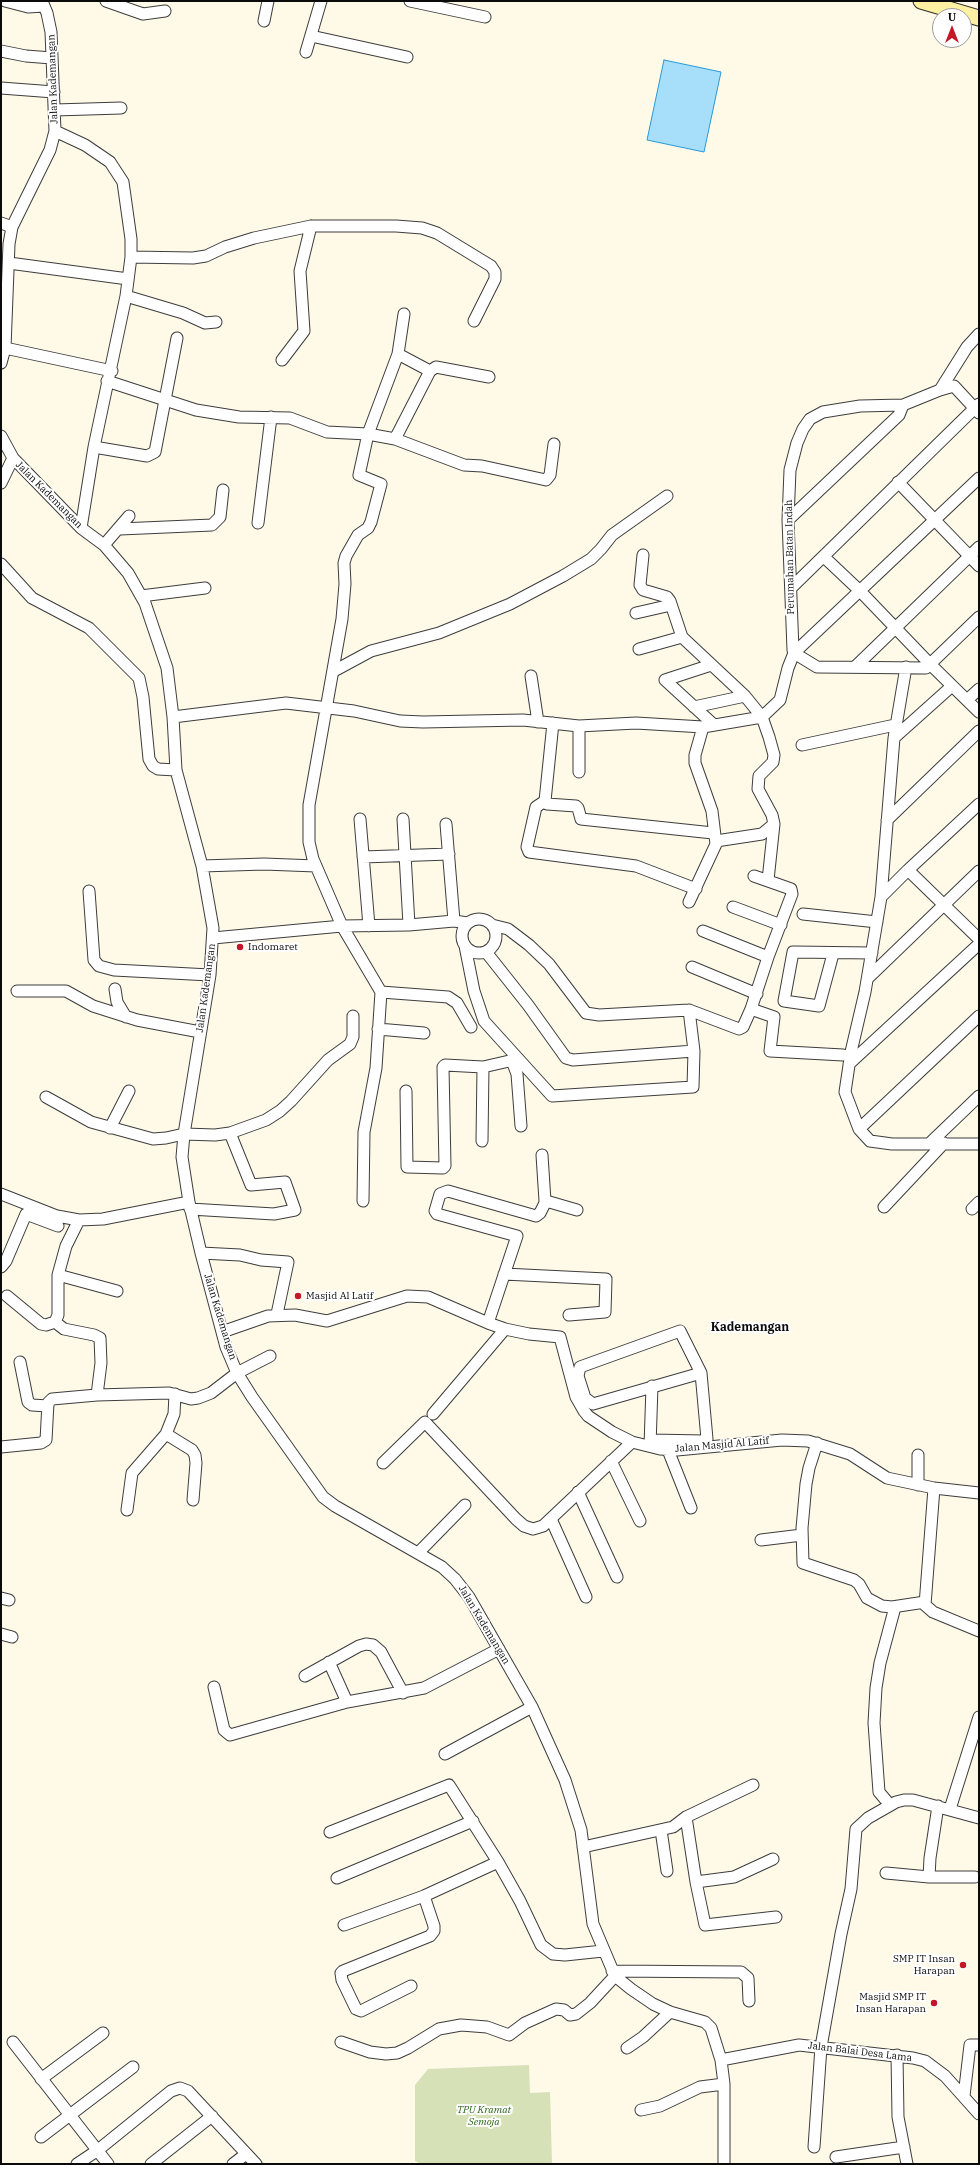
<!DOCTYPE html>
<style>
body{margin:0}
#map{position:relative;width:980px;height:2165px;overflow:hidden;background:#fff9e7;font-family:"IBM Plex Serif",serif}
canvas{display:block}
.frame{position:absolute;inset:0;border:2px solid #0a0a0a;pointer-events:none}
.north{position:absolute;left:932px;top:8px;width:40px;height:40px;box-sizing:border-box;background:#fff;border:1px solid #9d9d9d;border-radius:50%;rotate:0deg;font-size:11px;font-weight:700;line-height:16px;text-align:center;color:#0a0a0a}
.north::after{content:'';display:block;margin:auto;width:14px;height:18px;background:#c41828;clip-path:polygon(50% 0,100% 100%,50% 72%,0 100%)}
</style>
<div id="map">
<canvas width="980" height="2165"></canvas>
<div class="frame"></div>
<div class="north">U</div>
</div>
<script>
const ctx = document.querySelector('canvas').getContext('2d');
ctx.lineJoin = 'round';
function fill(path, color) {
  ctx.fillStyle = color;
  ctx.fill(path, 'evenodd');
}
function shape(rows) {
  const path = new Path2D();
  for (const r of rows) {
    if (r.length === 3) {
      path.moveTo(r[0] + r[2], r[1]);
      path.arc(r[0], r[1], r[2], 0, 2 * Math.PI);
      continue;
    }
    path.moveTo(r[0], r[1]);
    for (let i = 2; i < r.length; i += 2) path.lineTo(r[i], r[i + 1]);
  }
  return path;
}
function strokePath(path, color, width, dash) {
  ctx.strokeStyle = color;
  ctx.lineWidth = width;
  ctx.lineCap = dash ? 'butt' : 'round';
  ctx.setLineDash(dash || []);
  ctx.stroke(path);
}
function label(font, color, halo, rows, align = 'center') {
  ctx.font = font + ' "IBM Plex Serif",serif';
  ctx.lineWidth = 4;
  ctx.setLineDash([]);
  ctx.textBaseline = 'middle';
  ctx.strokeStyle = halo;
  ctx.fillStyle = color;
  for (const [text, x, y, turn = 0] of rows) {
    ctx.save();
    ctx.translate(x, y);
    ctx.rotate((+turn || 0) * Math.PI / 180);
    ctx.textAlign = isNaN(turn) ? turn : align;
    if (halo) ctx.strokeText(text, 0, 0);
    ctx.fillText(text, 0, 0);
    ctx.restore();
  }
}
const cemetery = shape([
 [529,2065,530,2093,550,2092,552,2164,421,2164,415,2161,415,2085,428,2069]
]);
const water = shape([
 [664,60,721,72,704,152,647,140,664,60]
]);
const minor = shape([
 [5,1,28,7,44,6],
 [106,1,143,14,165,11],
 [410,1,485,17],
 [264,21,268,1],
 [311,36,407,57],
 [1,51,26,56,52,58],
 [306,52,321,1],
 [1,88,54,92],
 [55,110,121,108],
 [55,131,85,145,110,162,123,182,131,239,131,257,126,296,94,447,81,528],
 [1,223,12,227],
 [131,257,193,258,206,256,225,247,254,238,311,226,396,226,422,228,437,233,491,266,495,272,495,279,474,321],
 [9,263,128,279],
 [126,296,183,313,205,323,216,322],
 [404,314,398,354,430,371],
 [5,348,112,371],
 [282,360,304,331,300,271,311,226],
 [1,363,5,348,9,244,12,227,50,150,55,131,51,32,47,13,42,1],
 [107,381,196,410,239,417,290,418,327,432,368,434,395,439,464,465,482,466,546,480,550,475,554,444],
 [940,390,967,347,979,334],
 [979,413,954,386,940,390,903,405,860,406,823,412,810,419,803,429,797,443,790,470,788,520,793,650,794,653,817,667,926,668,979,617],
 [1,436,13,458,81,528,104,545,128,573,145,603,167,668,173,717,176,770,202,866,213,928,210,975,184,1134,182,1157,189,1202,201,1253,226,1347,237,1373,252,1397,323,1497,335,1506,442,1567,455,1579,469,1597,532,1707,565,1780,581,1830,593,1924,615,1976,631,1989,653,2004,670,2012,705,2022,711,2028,721,2060,724,2084,724,2164],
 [395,439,430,371,436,367,489,377],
 [94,447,147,456,155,452,177,338],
 [898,482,979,566],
 [1,483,13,458],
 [788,520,899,415,903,405],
 [258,523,271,417],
 [120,529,212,525,220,517,223,490],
 [104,545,129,516],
 [643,555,640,585,643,590,667,597,670,601,682,637,745,696,762,717,769,737,774,755,773,762,759,776,758,789,772,815,774,824,768,880],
 [824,557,860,591,930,664,979,712],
 [1,564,32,598,89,628,139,678,143,697,149,759,153,766,158,769,176,770],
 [791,588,979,404],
 [141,596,205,588],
 [636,613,671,605],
 [639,649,682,637],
 [711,665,665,680,714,725],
 [856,666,979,547],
 [334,671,371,651,439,633,510,604,563,576,591,559,601,549,612,535,667,496],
 [531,676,538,722],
 [967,700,979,689],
 [694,707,745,696],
 [173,717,286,703,354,711,400,721,423,722,523,720,579,726,636,723,703,727,762,717,780,700,788,668,794,653,979,478],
 [553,723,545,801,547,804,576,806,578,808,581,819,713,833],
 [894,738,952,686],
 [802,745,895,725],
 [579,772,579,726],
 [545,801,536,807,527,847,529,852,636,866,696,889],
 [360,819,369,926],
 [403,819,409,925],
 [887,820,979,731],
 [446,824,454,921],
 [716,841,762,834,774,824],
 [363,857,449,854],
 [202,866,264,864,316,866],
 [908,870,979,804],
 [89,891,94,960,99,966,114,970,210,975],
 [881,897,894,738,906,667],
 [689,902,716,844,712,811,695,763,695,755,703,727],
 [733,907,781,925],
 [803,914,877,922],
 [479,936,17],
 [492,925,508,929,529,945,549,964,586,1013,599,1015,689,1010,739,1029,743,1027,751,1009,768,957,792,894,791,889,754,876],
 [703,931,768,957],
 [213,938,342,926,409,925,454,921,468,923],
 [979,939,908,870,881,897,865,992,851,1052,845,1092,859,1129,870,1141,892,1144,979,1144],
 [465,946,474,991,484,1021,552,1096,693,1087,694,1051,689,1010],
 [486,952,528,1005,566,1058,573,1060,694,1051],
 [833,954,819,1006,784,1001,793,952,872,953],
 [692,967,757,994],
 [868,978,979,871],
 [115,989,117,1002,126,1017],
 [17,991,66,991,93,1006,137,1020,200,1032],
 [381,992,448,997,457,1003,471,1027],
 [751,1009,774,1017,770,1051,843,1055],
 [378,1029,424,1033],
 [512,1061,517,1074,521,1126],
 [849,1064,979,944],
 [406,1091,407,1167,443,1168,445,1166,443,1067,445,1065,483,1067,518,1059],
 [46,1097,91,1122,153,1139,166,1138,184,1134,215,1135,230,1133,266,1120,280,1111,291,1101,328,1060,350,1044,353,1037,353,1016],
 [110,1128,129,1091],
 [859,1129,979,1016],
 [482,1141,483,1067],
 [930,1143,979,1096],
 [542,1155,545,1201],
 [1,1194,57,1216,79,1220,103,1219,189,1202],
 [363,1201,364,1132,376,1068,381,992,342,926,313,859,309,842,309,805,342,619,345,584,344,563,346,556,358,535,368,528,371,522,381,484,359,475,368,434,398,354],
 [884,1207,944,1143],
 [190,1209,274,1214,295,1210,285,1182,251,1185,230,1133],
 [972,1209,979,1202],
 [201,1253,240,1255,261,1260,288,1262,277,1314],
 [1,1267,6,1261,26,1214,58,1226],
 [504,1274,606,1279,605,1312,569,1315],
 [58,1275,117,1291],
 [7,1296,41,1324,46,1325,55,1322,58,1315,58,1275,66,1246,79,1220],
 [55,1322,64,1329,94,1335,100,1338,101,1363,97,1395],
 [488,1323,517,1236,437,1214,435,1211,440,1194,448,1191,536,1216,540,1213,546,1201,577,1210],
 [222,1332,268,1316,295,1315,327,1321,407,1296,428,1297,488,1323,505,1329,529,1334,560,1337,576,1397,584,1411,588,1416,612,1432,632,1442,660,1449,677,1450,782,1440,808,1441,850,1454,887,1478,934,1488,979,1493],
 [20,1362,28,1402,32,1405,48,1406],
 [175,1394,174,1414,166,1434,192,1450,195,1455,196,1463,193,1500],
 [433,1414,505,1329],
 [651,1440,704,1441,707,1439,701,1373,680,1331,580,1367,578,1376,585,1398,593,1404,701,1373],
 [817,1443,809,1468,806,1484,802,1528,803,1563,854,1580,859,1584,867,1598,882,1606,892,1607,925,1602],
 [650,1446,652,1386],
 [1,1447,41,1443,46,1440,48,1403,52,1399,97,1395,169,1393,191,1399,198,1398,211,1393,237,1373,270,1356],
 [668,1450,691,1508],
 [918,1455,918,1485],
 [611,1461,640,1521],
 [383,1463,425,1422,516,1519,524,1526,533,1529,543,1526,632,1442],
 [934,1488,925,1605,933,1612,979,1631],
 [578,1492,617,1577],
 [127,1510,132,1473,166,1434],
 [551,1519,586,1597],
 [761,1540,802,1535],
 [419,1552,465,1505],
 [1,1598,9,1600],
 [1,1634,12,1637],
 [329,1662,347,1702],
 [305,1676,359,1646,366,1644,373,1645,381,1652,403,1693],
 [214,1687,224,1730,230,1735,347,1702,424,1688,499,1649],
 [445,1754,532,1707],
 [890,1805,879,1792,874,1723,876,1688,880,1663,895,1607],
 [938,1806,930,1858,929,1877,975,1877],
 [950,1809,979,1717],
 [686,1817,696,1882,705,1925,776,1917],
 [661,1830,667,1871],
 [330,1832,449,1785,498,1862,520,1901,541,1945,553,1954,565,1955,603,1951],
 [583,1847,673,1827,686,1817,753,1785],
 [886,1873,929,1877],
 [337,1878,473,1821],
 [696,1882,734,1877,773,1859],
 [344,1925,424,1896,498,1862],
 [612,1971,741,1972,748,1978,749,2001],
 [411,1986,361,2011,356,2009,342,1980,341,1973,343,1971,430,1936,434,1931,434,1926,424,1896],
 [13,2042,108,2164],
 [341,2042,370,2052,386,2054,397,2053,408,2048,439,2029,461,2025,487,2027,509,2035,525,2023,556,2009,564,2010,570,2015,576,2014,590,2003,615,1976],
 [627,2048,643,2037,670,2012],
 [897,2055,898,2117,907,2164],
 [721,2060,799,2045,913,2058,925,2061,945,2076,979,2114],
 [41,2079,103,2033],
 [964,2096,970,2045,979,2045],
 [641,2110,660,2106,700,2087,724,2084],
 [41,2137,133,2067],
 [814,2147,821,2047,841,1934,851,1889,856,1829,868,1818,896,1802,904,1800,913,1800,979,1818],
 [836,2157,904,2147],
 [77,2164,98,2150,171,2091,180,2088,188,2091,256,2164],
 [151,2164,212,2116],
 [233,2164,246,2154]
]);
const secondary = shape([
 [921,1,979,18]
]);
const markers = [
 [240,947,4,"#c41828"],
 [298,1296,4,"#c41828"],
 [963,1965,4,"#c41828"],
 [934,2003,4,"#c41828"]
];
const streetNames = [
 ["Jalan Kademangan",53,79,-92],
 ["Jalan Kademangan",49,495,45],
 ["Perumahan Batan Indah",790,557,-91],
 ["Jalan Kademangan",206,988,-82],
 ["Jalan Kademangan",220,1317,73],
 ["Jalan Masjid Al Latif",722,1445,-5],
 ["Jalan Kademangan",484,1625,59],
 ["Jalan Balai Desa Lama",860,2052,7]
];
const poiNames = [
 ["Indomaret",248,947],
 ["Masjid Al Latif",306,1296],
 ["SMP IT Insan",955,1959,"right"],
 ["Harapan",955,1971,"right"],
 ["Masjid SMP IT",926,1997,"right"],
 ["Insan Harapan",926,2009,"right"]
];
const parkNames = [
 ["TPU Kramat",484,2110],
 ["Semoja",484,2122]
];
const quarterNames = [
 ["Kademangan",750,1328]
];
fill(cemetery, '#d6e1b8');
fill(water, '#a7dffb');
strokePath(water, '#2899d8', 1);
strokePath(minor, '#3d3d3d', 13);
strokePath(secondary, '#2c2c2c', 17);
strokePath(minor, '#fff', 11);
strokePath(secondary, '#fff1a2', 15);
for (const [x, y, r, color] of markers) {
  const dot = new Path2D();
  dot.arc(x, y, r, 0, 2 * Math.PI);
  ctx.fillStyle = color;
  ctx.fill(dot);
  strokePath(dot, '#fff', 1.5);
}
label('10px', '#0a0a0a', '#fff', streetNames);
label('10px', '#0a0a0a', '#fff', poiNames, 'left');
label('italic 10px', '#2a6617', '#fff', parkNames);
label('bold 12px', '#0a0a0a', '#fff', quarterNames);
</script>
